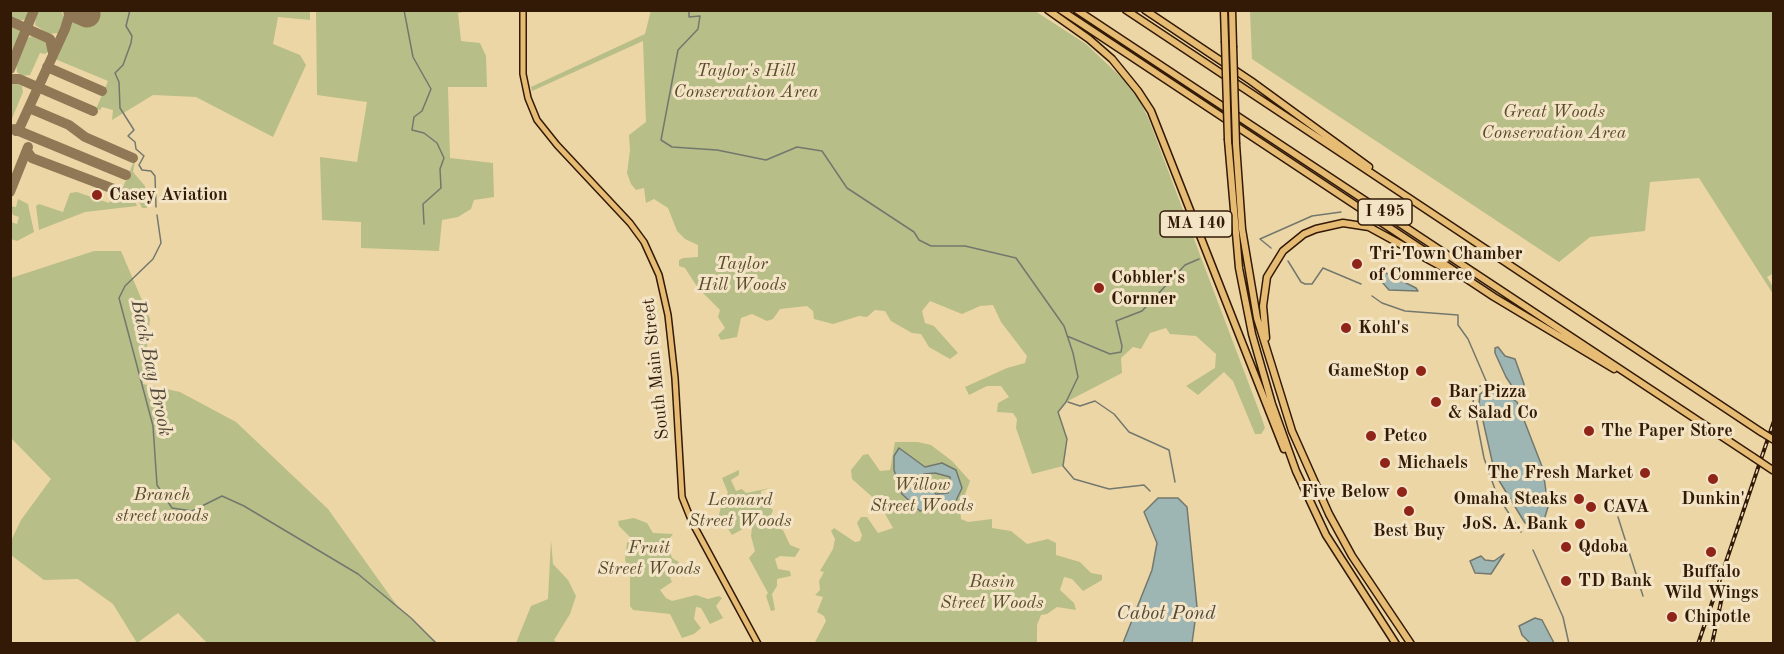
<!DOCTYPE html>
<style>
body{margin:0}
#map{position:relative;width:1784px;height:654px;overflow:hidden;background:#edd6a6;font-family:"Old Standard TT",serif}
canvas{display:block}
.frame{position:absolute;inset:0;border:12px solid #321a07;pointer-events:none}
</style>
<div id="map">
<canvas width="1784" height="654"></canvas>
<div class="frame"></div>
</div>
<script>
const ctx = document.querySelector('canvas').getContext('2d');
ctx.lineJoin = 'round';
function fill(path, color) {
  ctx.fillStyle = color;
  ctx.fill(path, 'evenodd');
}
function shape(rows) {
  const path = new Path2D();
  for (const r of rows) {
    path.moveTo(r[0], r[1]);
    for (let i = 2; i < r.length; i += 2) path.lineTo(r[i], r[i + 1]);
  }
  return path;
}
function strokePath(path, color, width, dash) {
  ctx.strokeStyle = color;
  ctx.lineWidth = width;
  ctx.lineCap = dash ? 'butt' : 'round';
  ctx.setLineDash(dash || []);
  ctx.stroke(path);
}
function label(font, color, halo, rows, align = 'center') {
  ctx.font = font + ' "Old Standard TT",serif';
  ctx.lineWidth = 6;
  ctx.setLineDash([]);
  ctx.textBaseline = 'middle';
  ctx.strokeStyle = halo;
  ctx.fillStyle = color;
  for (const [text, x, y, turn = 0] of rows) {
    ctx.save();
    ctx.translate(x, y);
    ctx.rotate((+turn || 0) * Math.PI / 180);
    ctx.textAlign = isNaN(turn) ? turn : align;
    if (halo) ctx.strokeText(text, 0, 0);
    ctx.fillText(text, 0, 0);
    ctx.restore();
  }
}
const green = shape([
 [11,10,31,10,31,11,26,19,19,21,11,19],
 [651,10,1035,11,1086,44,1122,78,1140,101,1149,120,1261,416,1265,428,1261,434,1255,434,1233,381,1224,372,1198,395,1186,386,1215,368,1216,354,1196,336,1170,334,1166,328,1150,333,1141,349,1133,347,1121,358,1122,373,1066,402,1058,412,1067,439,1063,466,1032,474,1016,428,1017,419,1013,413,997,412,998,403,1009,397,1001,386,987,386,969,395,965,387,1007,368,1025,363,1027,356,1001,322,993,305,980,306,962,314,930,301,922,311,925,323,934,326,958,353,950,359,929,347,921,334,912,333,891,321,885,311,875,310,867,317,859,316,833,324,814,319,813,311,807,306,780,309,773,319,767,321,752,314,741,318,737,337,721,340,718,335,725,328,718,317,720,310,698,288,685,268,679,266,679,260,683,258,698,257,698,245,685,239,677,231,668,208,654,199,646,203,644,188,636,190,631,184,627,173,630,150,629,135,646,122,643,41,532,91,531,87,645,34],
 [61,11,65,19,58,33,49,34,35,25,37,11],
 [89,11,310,11,310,20,278,17,273,44,300,55,306,65,273,137,196,97,153,95,112,120,113,110,102,107,100,110,96,109,108,81,55,59,74,16,85,21],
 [316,11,468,11,458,13,461,41,480,43,486,56,487,87,448,87,450,158,493,163,494,197,474,200,471,209,458,217,442,220,439,251,361,248,361,222,322,220,320,157,357,162,367,102,317,95],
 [1250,11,1773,11,1774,273,1767,277,1773,287,1773,294,1699,178,1650,182,1645,231,1590,237,1559,262,1252,59],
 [11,24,19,28,20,33,11,61],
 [35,35,47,41,49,51,45,54,40,53,30,75,22,76,17,72,16,63,25,39],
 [15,82,22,86,23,92,11,121,11,83],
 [136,156,133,172,145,186,147,208,142,208,138,200,121,192],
 [77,192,109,203,111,198,117,200,122,195,135,201,137,206,85,212,39,230,36,206,39,204,63,212,70,193],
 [18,199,28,204,34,232,17,241,11,239,11,222,17,224,19,217,13,215,10,206,16,207],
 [94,251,121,251,150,319,143,384,180,392,236,422,328,509,398,607,437,643,207,643,178,613,137,643,113,604,78,579,44,580,11,555,11,541,21,520,51,479,11,438,11,278],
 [895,442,918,442,931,445,952,461,970,481,960,508,961,519,968,522,992,519,992,528,1011,531,1027,544,1048,539,1056,543,1056,555,1080,562,1091,573,1102,575,1102,580,1083,591,1072,579,1064,577,1060,590,1074,603,1076,610,1057,607,1047,614,1041,615,1037,625,1037,643,814,644,826,621,824,616,817,612,823,597,815,595,820,590,819,581,824,572,820,571,833,549,835,539,831,531,834,528,855,542,860,541,862,535,857,523,861,517,867,517,878,533,893,528,879,503,852,479,851,470,863,455,868,454,880,471,890,470],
 [739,470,739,475,731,480,736,491,742,489,746,493,770,488,761,491,761,495,763,502,773,510,771,515,773,526,783,530,790,545,800,549,795,557,780,556,775,559,778,569,790,571,791,576,777,579,777,586,772,594,775,610,771,611,766,596,768,593,749,558,755,551,751,536,752,527,750,525,732,535,725,524,717,522,721,507,712,503,728,493,722,478],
 [634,518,647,523,653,533,673,534,669,539,669,548,672,558,679,562,677,571,670,578,672,582,660,590,666,598,672,601,696,595,708,599,719,596,722,598,716,606,723,618,710,624,701,608,696,607,694,619,701,628,694,634,682,638,670,614,633,610,630,606,630,571,625,560,627,543,632,539,619,526,618,521],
 [551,540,553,564,568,580,576,596,570,614,554,640,557,643,516,643,531,606,548,599]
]);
const water = shape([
 [1384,272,1416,288,1418,291,1389,290,1376,275,1384,272],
 [1498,347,1505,356,1515,359,1524,384,1522,393,1514,389,1506,377,1495,353,1495,348,1498,347],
 [1488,388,1497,388,1517,402,1543,469,1548,507,1544,520,1537,527,1525,523,1495,474,1479,403,1480,394,1488,388],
 [899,448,925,467,942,463,956,470,962,488,953,507,943,504,920,511,902,494,894,470,894,456,899,448],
 [935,473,950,477,951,484,948,493,936,494,926,484,924,474,935,473],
 [1158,498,1178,498,1187,507,1197,607,1192,643,1123,643,1152,570,1157,543,1144,512,1158,498],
 [1504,554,1491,574,1475,573,1470,561,1481,556,1485,560,1494,561,1504,554],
 [1535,618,1542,620,1554,643,1530,643,1522,635,1519,626,1535,618]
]);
const stream = shape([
 [130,10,126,26,132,36,131,43,123,65,115,73,119,82,120,108,134,130,128,136,135,142,136,149,144,156,139,165,142,170,151,171,155,176,156,207],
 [404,10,413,57,431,89,422,111,414,117,412,130,424,133,437,143,444,158,440,169,441,188,423,204,424,224],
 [689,10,689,17,700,16,698,29,678,50,661,140,672,147,717,150,766,160,797,147,822,151,847,188,914,232,919,240,931,246,965,246,1016,258,1064,326,1073,353,1078,377,1066,402,1058,412,1067,439,1063,466,1074,479,1109,489,1144,485,1150,491],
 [157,215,161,243,153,259,125,286,119,298,153,426,157,485,172,508,192,511,222,496,244,506,358,574,411,618,437,644],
 [1271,248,1260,239,1312,216,1341,212],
 [1288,261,1301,282,1305,284,1312,284,1323,268,1361,284],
 [1372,296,1382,303,1405,311,1458,315,1458,325,1468,339,1487,383,1476,388,1473,402,1484,458,1497,495,1521,532],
 [1067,336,1110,354,1121,352,1122,346,1116,321,1142,311,1185,265,1199,259],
 [1068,402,1080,406,1095,401,1114,414,1129,432,1169,450,1175,482],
 [1545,477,1552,477],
 [1618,517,1643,596],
 [1533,550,1563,617,1569,644]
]);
const taxiway = shape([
 [10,21,50,39,53,53],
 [47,67,102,91],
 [10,69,34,10],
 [10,79,19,79,93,111],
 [29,108,69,125,85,137,133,158],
 [14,129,126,175],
 [16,131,19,129,65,29,69,16,68,10],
 [27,151,32,158,119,191],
 [10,192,28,147]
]);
const runway = shape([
 [78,10,87,14]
]);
const major = shape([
 [523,10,523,74,528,98,537,120,557,145,630,223,644,242,659,275,668,315,675,378,682,497,692,522,758,644]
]);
const highway = shape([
 [1048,10,1089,39,1112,59,1138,91,1151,111,1284,449],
 [1061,10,1494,297,1614,369],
 [1077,10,1753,457],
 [1126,10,1761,432],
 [1145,10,1251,81,1369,167],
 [1224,10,1225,41],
 [1232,10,1233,46],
 [1228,140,1239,268,1252,334,1272,404,1296,471,1326,535,1396,644],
 [1236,144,1242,229,1257,318,1292,431,1329,514,1352,556,1411,644],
 [1266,338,1263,306,1267,277,1283,251,1304,234,1316,229,1343,223,1369,227,1444,268]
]);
const rail = shape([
 [1698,644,1774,421],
 [1712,644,1722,597]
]);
const highwayBridge = shape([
 [1225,41,1228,140],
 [1233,46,1236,144],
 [1761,432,1774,440],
 [1753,457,1774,471]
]);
const markers = [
 [97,195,6,"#8f2418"],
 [1357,264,6,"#8f2418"],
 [1099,288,6,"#8f2418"],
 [1346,328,6,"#8f2418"],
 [1421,371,6,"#8f2418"],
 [1436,402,6,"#8f2418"],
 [1589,431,6,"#8f2418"],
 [1371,436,6,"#8f2418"],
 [1385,463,6,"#8f2418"],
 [1645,473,6,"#8f2418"],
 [1713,479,6,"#8f2418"],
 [1402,492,6,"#8f2418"],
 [1579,499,6,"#8f2418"],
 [1591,507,6,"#8f2418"],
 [1409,511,6,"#8f2418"],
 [1580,524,6,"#8f2418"],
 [1566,547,6,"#8f2418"],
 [1711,552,6,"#8f2418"],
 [1566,581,6,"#8f2418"],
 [1672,617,6,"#8f2418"]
];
const shields = [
 [1385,212,54],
 [1196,224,72]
];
const shieldNames = [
 ["I 495",1385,212],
 ["MA 140",1196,224]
];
const parkNames = [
 ["Taylor's Hill",746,71],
 ["Conservation Area",746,92],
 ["Great Woods",1554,112],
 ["Conservation Area",1554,133],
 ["Taylor",742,264],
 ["Hill Woods",742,285],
 ["Willow",922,485],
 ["Street Woods",922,506],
 ["Branch",162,495],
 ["street woods",162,516],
 ["Leonard",740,500],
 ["Street Woods",740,521],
 ["Fruit",649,548],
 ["Street Woods",649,569],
 ["Basin",992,582],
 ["Street Woods",992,603]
];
const poiNames = [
 ["Casey Aviation",109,195],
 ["Tri-Town Chamber",1369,254],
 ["of Commerce",1369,275],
 ["Cobbler's",1111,278],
 ["Cornner",1111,299],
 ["Kohl's",1358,328],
 ["GameStop",1409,371,"right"],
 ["Bar Pizza",1448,392],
 ["& Salad Co",1448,413],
 ["The Paper Store",1601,431],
 ["Petco",1383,436],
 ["Michaels",1397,463],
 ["The Fresh Market",1633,473,"right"],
 ["Five Below",1390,492,"right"],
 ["Omaha Steaks",1567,499,"right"],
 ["Dunkin'",1713,499,"center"],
 ["CAVA",1603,507],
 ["JoS. A. Bank",1568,524,"right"],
 ["Best Buy",1409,531,"center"],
 ["Qdoba",1578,547],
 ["Buffalo",1711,572,"center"],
 ["Wild Wings",1711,593,"center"],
 ["TD Bank",1578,581],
 ["Chipotle",1684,617]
];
const streetNames = [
 ["South Main Street",656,369,-96]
];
const waterNames = [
 ["Back Bay Brook",151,368,78],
 ["Cabot Pond",1166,614]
];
fill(green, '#b7be87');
fill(water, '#9eb6b3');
strokePath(water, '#73786e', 1.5);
strokePath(stream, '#73786e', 1.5);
strokePath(taxiway, '#907856', 10);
strokePath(runway, '#907856', 27);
strokePath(major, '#321a07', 8);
strokePath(highway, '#321a07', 9);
strokePath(major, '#e6bb73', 5);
strokePath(highway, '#e6bb73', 6);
strokePath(rail, '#321a07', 4);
strokePath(rail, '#f3e4c5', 1.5, [4.5]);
strokePath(highwayBridge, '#321a07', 9, []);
strokePath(highwayBridge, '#e6bb73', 6);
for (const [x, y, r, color] of markers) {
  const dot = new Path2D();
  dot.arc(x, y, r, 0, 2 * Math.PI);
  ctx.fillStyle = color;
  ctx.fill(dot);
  strokePath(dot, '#f3e4c5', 2);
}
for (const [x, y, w] of shields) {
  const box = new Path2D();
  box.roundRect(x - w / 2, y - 13, w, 26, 4.5);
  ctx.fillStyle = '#f3e4c5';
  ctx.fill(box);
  strokePath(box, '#321a07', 1.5);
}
label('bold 16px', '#321a07', null, shieldNames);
label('italic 18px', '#5a4b2d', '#f3e4c5', parkNames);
label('bold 18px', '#321a07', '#f3e4c5', poiNames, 'left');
label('18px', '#321a07', '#f3e4c5', streetNames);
label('italic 20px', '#52493b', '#f3e4c5', waterNames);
</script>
